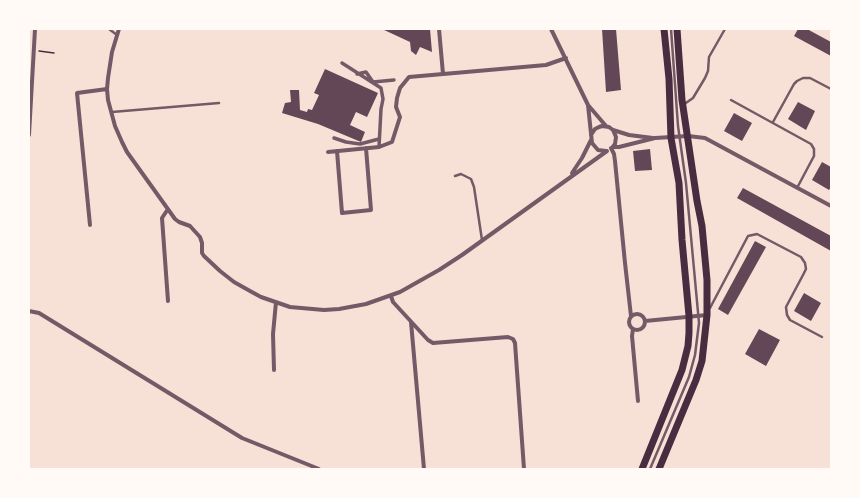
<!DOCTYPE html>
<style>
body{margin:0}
#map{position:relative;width:860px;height:498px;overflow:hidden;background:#f7e1d7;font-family:"Fira Sans",sans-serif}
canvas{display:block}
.frame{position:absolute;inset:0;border:30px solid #fffaf5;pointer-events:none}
</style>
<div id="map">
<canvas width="860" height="498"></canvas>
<div class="frame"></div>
</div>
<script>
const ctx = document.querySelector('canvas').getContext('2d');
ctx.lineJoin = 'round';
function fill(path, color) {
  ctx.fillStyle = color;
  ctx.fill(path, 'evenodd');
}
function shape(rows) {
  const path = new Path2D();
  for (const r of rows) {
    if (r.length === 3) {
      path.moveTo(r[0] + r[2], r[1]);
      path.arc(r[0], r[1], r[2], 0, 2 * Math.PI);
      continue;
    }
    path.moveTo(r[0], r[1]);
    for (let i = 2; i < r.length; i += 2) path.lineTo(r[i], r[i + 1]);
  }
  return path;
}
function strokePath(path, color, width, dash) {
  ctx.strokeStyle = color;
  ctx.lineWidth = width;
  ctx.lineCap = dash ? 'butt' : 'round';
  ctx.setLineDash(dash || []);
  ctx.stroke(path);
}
const building = shape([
 [382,29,430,29,432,52,420,47,416,55,411,51,410,42],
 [602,29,616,29,621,90,606,92],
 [798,29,807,29,831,42,831,56,794,36],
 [325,69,378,93,367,117,356,112,350,125,365,132,361,142,318,124,282,113,285,103,291,102,290,90,299,90,300,110,307,112,308,109,312,110,319,95,314,93],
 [798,102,815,111,806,130,788,119],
 [734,113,752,123,742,141,724,131],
 [650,149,652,170,635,171,633,151],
 [822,162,831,167,831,187,829,190,812,180],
 [743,188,831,236,831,251,737,198],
 [755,241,766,247,728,315,718,309],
 [804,293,821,303,811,321,794,311],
 [759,329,780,340,766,366,745,354]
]);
const path = shape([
 [39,51,54,53]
]);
const service = shape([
 [109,29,117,35],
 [731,100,811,144,814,149,814,156,797,188],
 [683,105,693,98,705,78,708,71,709,57,725,29],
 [112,112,219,103],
 [773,122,794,84,797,81,803,78,810,78,831,89],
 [455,176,461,174,471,179,474,187,482,240],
 [710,308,748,236,757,234,801,257,805,263,806,269,803,275,786,307,787,315,790,320,822,337],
 [650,469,689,377,695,355,699,323,686,183,678,126,671,29]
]);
const pedestrian = shape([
 [342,63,381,88,383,99,381,109,379,147],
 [357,74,366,72,373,82,394,80],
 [334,138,346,142,360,144,379,139]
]);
const minor = shape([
 [119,29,112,52,108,78,107,89,108,100,115,126,122,142,127,152,175,219,179,222,190,226,200,237,202,243,202,253,204,256,220,271,234,282,250,291,261,297,290,307,324,310,339,309,366,304,400,292,439,270,462,255,607,151],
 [439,29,443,74],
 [551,29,588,105,606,126],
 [588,105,592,143,598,150,606,151],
 [613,130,629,135,653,138],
 [29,135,35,29],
 [591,135,595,129,599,127,602,126,609,127,613,130,616,137,615,144,612,148],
 [613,147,619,147,655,138,688,136,705,138,831,206],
 [611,148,614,154,615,161,625,263,631,316],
 [337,151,342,213,371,210,366,148],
 [328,152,379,147,392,142,400,117,396,107,397,98,400,88,409,77,546,65,566,58],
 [572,173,582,158,591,140],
 [168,209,162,218,168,301],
 [90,225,77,93,107,89],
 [391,296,393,302,428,340,433,343,508,337,513,339,515,343,524,469],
 [29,311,39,313,242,438,319,469],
 [637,322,8],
 [645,321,707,315],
 [411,322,424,469],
 [633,329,632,336,638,401],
 [274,370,273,334,276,302]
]);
const secondary = shape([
 [642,469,682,370,688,346,689,333,689,316,682,240,679,183,671,138,669,79,664,29],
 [659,469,696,380,702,361,707,315,707,280,702,226,697,201,682,100,677,29]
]);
fill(building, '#644757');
strokePath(path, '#4a2c40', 1.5);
strokePath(service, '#755966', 2.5);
strokePath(pedestrian, '#755966', 3.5);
strokePath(minor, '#755966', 4);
strokePath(secondary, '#4a2c40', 7);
</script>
